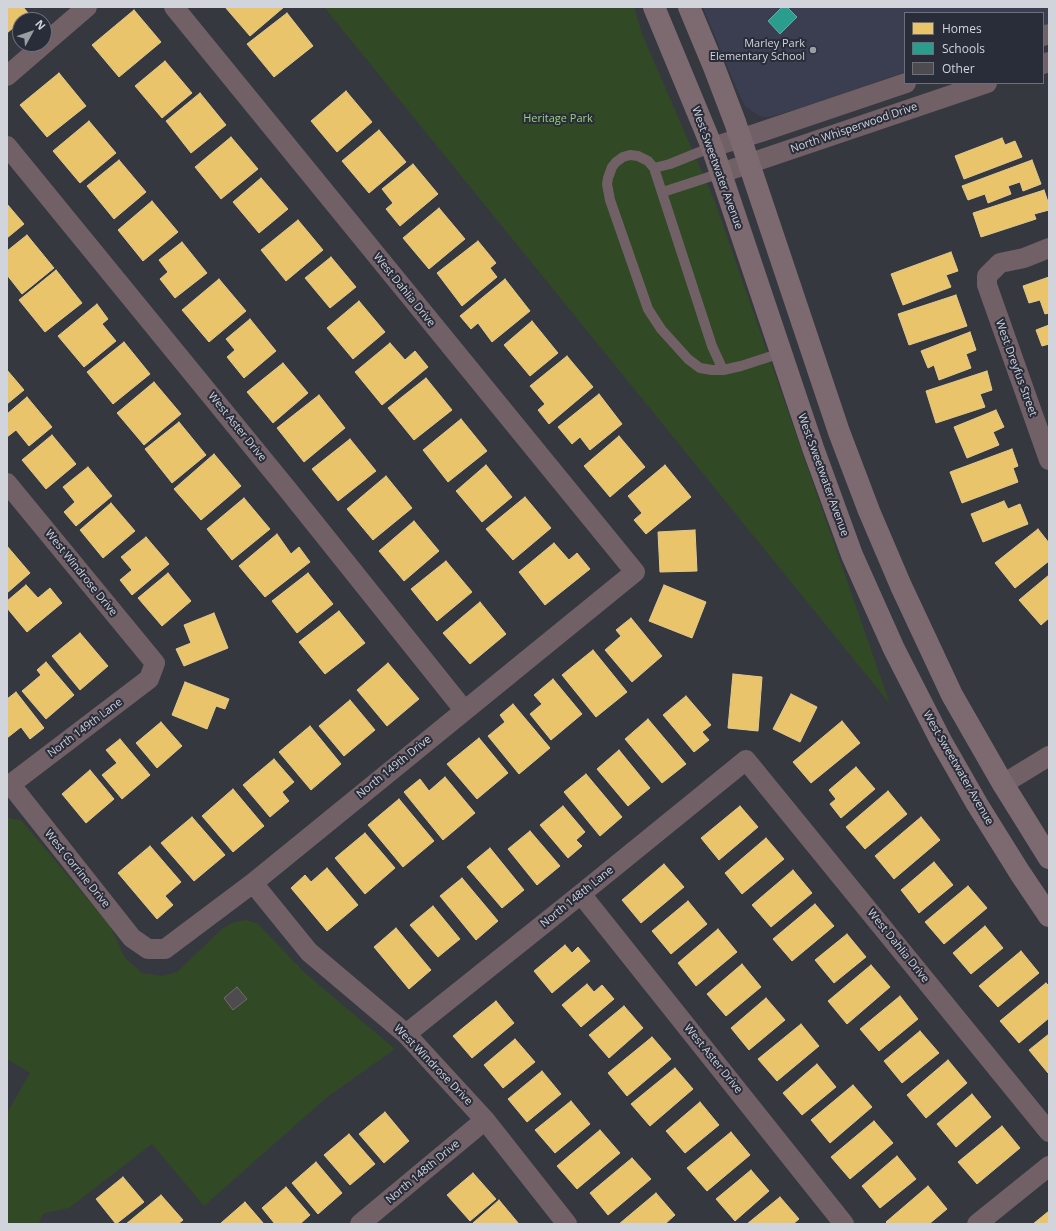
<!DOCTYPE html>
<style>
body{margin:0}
#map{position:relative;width:1056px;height:1231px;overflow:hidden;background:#363840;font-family:"Open Sans",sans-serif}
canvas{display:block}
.frame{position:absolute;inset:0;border:8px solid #d2d4dc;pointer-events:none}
.legend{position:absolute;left:904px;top:12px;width:140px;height:72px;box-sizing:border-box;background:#292c39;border:1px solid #6d6f7a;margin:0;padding:5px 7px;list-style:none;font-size:12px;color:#d2d4dc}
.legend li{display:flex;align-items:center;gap:8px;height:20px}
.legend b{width:20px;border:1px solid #6d6f7a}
.north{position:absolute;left:12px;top:12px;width:40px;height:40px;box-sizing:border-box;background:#292c39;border:1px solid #6d6f7a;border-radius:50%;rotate:50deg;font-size:11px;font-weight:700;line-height:16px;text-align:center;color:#d2d4dc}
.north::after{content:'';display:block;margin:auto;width:14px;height:18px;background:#9b9da5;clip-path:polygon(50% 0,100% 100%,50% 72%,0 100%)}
</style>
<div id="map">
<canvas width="1056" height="1231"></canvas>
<div class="frame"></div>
<ul class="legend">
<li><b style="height:11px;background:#e9c46a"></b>Homes</li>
<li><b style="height:11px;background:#2a9d8f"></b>Schools</li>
<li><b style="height:11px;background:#4d4b4e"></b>Other</li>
</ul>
<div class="north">N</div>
</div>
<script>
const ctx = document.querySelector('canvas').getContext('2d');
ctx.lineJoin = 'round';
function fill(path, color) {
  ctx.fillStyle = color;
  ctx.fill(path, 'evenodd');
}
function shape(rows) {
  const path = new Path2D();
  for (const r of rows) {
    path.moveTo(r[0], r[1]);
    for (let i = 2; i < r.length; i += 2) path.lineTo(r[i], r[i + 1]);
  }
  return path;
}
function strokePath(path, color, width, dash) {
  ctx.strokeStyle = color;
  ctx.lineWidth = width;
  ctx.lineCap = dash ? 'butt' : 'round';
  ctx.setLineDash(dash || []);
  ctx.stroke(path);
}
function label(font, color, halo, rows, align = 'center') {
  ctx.font = font + ' "Open Sans",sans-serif';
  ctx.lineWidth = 4;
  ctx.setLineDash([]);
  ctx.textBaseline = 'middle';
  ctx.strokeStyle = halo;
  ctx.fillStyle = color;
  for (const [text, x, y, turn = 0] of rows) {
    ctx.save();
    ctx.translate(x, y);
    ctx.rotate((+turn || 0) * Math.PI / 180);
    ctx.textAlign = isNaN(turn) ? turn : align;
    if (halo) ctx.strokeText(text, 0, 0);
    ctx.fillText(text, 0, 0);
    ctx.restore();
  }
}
const built = shape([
 [703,7,1049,7,1049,26,1043,28,1043,13,905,13,905,72,807,106,773,116,766,117,759,116,745,106,738,92]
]);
const green = shape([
 [324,7,634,7,642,34,715,202,890,704],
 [8,818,21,820,111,927,125,958,142,973,163,976,177,972,223,928,235,922,246,920,258,924,305,973,395,1049,326,1098,204,1206,152,1144,69,1208,44,1213,38,1224,7,1224,7,1113,30,1073,7,1059]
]);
const homes = shape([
 [7,7,23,7,29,14,22,20,20,20,20,22,7,33,7,7],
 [225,7,284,7,250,36,225,7],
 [134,10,161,42,119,77,92,45,134,10],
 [287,13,313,46,274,77,247,44,287,13],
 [165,61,192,93,162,118,135,86,165,61],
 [59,73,86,106,47,137,20,105,59,73],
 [346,91,372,122,337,152,311,121,346,91],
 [200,93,226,125,191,153,166,121,200,93],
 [89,121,116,153,80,183,53,151,89,121],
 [379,130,406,162,369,193,342,161,379,130],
 [231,137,258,169,221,199,195,167,231,137],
 [1002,138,1005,145,1015,141,1022,157,964,179,955,156,1002,138],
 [119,160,146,192,114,219,87,186,119,160],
 [1032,160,1041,184,1023,191,1020,182,1008,186,1011,194,988,203,985,194,968,200,962,186,1032,160],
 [413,164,438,194,400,226,386,209,393,203,382,189,413,164],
 [261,178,288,209,259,233,233,202,261,178],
 [1044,190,1049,205,1049,210,1034,214,1036,219,981,237,973,213,1044,190],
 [152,201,178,232,143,261,118,230,152,201],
 [7,204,24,224,7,238,7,204],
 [439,208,465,239,429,269,403,238,439,208],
 [298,220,323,250,286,281,261,250,298,220],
 [27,235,54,268,22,294,7,275,7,251,27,235],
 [478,241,496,263,490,268,497,277,462,306,437,273,478,241],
 [182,242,207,273,175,298,160,279,168,272,159,260,182,242],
 [951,252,958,271,946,275,951,287,903,305,891,274,951,252],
 [331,257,356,287,330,308,305,278,331,257],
 [56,270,82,303,45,332,19,300,56,270],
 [1049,277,1049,313,1045,314,1040,300,1029,303,1023,286,1049,277],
 [219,279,246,311,209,342,182,310,219,279],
 [505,279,530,311,492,342,478,323,471,329,460,316,505,279],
 [956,295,967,326,909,345,898,314,956,295],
 [359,301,385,332,353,359,327,328,359,301],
 [97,304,108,319,102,324,116,341,84,367,58,336,97,304],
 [250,319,276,351,244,378,227,357,235,350,226,339,250,319],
 [532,321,558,353,530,376,504,345,532,321],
 [1049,325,1049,344,1042,346,1036,330,1049,325],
 [970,332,976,350,966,354,971,368,939,380,934,365,928,368,921,351,970,332],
 [124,342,150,374,113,404,87,372,124,342],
 [390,343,405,360,415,351,428,367,382,405,355,372,390,343],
 [567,356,593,387,549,424,538,410,545,404,530,386,567,356],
 [283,363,308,393,273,423,247,392,283,363],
 [7,370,24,390,7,404,7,370],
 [987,371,992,390,980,394,985,407,936,423,926,391,987,371],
 [426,378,452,410,414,440,388,408,426,378],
 [154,382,181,414,144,445,117,413,154,382],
 [599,394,622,424,590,450,580,437,572,444,558,427,599,394],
 [319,395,345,428,304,462,277,428,319,395],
 [27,397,52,427,29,446,16,430,7,437,7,414,27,397],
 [996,410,1004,427,993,432,999,445,967,458,954,427,996,410],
 [461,419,487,451,448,482,423,450,461,419],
 [179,422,206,455,172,483,145,449,179,422],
 [52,435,76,464,46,489,22,460,52,435],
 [619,436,645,467,610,497,584,466,619,436],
 [350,439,376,471,338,501,312,469,350,439],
 [1012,449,1018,466,1013,468,1018,482,962,503,950,472,1012,449],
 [214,454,241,486,201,520,174,489,214,454],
 [486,465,512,497,482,522,456,491,486,465],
 [665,465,691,497,646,534,634,520,642,513,628,496,665,465],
 [88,467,112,496,76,526,64,512,75,502,63,487,88,467],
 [386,476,412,508,373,540,347,509,386,476],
 [525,497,551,528,513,560,486,529,525,497],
 [244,498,270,529,232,560,207,529,244,498],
 [1004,501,1008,509,1020,504,1028,524,983,542,971,514,1004,501],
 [111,503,135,531,103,558,80,530,111,503],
 [414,521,439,551,404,581,379,551,414,521],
 [1038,529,1049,543,1049,561,1015,588,995,563,1038,529],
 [695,530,697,571,660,572,658,532,695,530],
 [277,534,291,554,299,547,310,562,265,597,239,566,277,534],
 [146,537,169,564,132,595,120,580,132,570,121,557,146,537],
 [554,543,569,560,577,553,590,569,545,605,519,572,554,543],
 [7,546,30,573,7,593,7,546],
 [446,561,472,592,437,621,411,589,446,561],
 [168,573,191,601,162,626,138,598,168,573],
 [308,573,333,604,297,633,272,601,308,573],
 [1049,575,1049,618,1041,625,1019,600,1049,575],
 [26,585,38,598,50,588,62,603,27,632,7,608,7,601,26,585],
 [664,585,706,602,692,638,649,621,664,585],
 [480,602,506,634,470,664,443,633,480,602],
 [339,611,365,643,325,674,299,642,339,611],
 [214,613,228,648,184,666,176,649,191,643,184,625,214,613],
 [631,618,662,656,632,682,605,650,621,636,616,630,631,618],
 [80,633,108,666,80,690,52,656,80,633],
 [593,650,627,692,596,717,562,675,593,650],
 [46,662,74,695,46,719,22,691,41,675,37,670,46,662],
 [388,663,419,699,387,726,357,690,388,663],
 [733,674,762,677,758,731,728,728,733,674],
 [553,679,582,714,551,740,530,714,542,704,534,695,553,679],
 [185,682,229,699,225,709,216,706,207,729,172,715,185,682],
 [16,692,44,728,30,739,21,727,7,738,7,699,16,692],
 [791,694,817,707,800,742,773,729,791,694],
 [686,696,711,725,702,732,709,740,694,752,663,715,686,696],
 [350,700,375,730,344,756,319,726,350,700],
 [513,704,550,748,519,774,488,736,505,722,500,715,513,704],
 [648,719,686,764,662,783,625,739,648,719],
 [842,721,860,743,811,783,793,762,842,721],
 [161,722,182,746,157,768,136,743,161,722],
 [310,726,341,764,311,790,279,752,310,726],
 [479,738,508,773,477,799,447,764,479,738],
 [120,739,150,775,122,799,102,775,117,763,106,750,120,739],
 [619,750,650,788,628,806,597,769,619,750],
 [274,759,294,782,282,792,289,801,270,817,243,785,274,759],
 [856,767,875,789,841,818,830,804,836,799,829,790,856,767],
 [90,770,114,799,86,823,62,794,90,770],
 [586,774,622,817,600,836,564,792,586,774],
 [445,777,475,813,443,840,404,792,420,779,429,791,445,777],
 [233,789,264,826,233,852,202,816,233,789],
 [888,791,907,814,865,849,846,827,888,791],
 [399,799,434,841,403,867,368,825,399,799],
 [563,806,585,832,576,840,582,846,568,858,540,825,563,806],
 [740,806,758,827,719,860,701,838,740,806],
 [192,817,225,855,194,881,161,843,192,817],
 [921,817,940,840,894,879,875,856,921,817],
 [530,831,560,866,537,885,508,849,530,831],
 [365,833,395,868,365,894,335,858,365,833],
 [766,838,784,859,742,894,725,873,766,838],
 [150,846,181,882,165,896,173,905,157,919,118,873,150,846],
 [490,848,524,890,502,908,467,867,490,848],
 [934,862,953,885,919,913,901,890,934,862],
 [664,864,684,887,641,923,622,900,664,864],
 [327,868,358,905,327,931,291,888,305,875,311,882,327,868],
 [793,870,812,893,771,927,752,905,793,870],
 [462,878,498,921,476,940,440,896,462,878],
 [968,886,987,908,944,944,925,922,968,886],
 [688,901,707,924,671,954,652,931,688,901],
 [815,904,834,926,792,961,773,939,815,904],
 [433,906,460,939,438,957,410,925,433,906],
 [985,926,1003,948,971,974,953,953,985,926],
 [396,928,431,970,409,989,374,947,396,928],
 [718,929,737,952,696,986,678,963,718,929],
 [847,934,866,957,834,983,815,960,847,934],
 [565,945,572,953,578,947,590,961,552,993,534,971,565,945],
 [1021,951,1039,973,998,1007,979,986,1021,951],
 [742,964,761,987,726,1016,707,994,742,964],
 [871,965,890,987,847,1024,828,1001,871,965],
 [1046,983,1049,986,1049,1018,1019,1043,1000,1021,1046,983],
 [587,984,594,992,602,985,614,999,581,1027,562,1005,587,984],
 [900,996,918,1019,879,1051,860,1029,900,996],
 [766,998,785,1020,749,1050,731,1028,766,998],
 [496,1001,514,1023,472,1058,453,1036,496,1001],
 [624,1006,643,1028,609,1058,589,1035,624,1006],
 [801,1024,819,1046,777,1081,758,1059,801,1024],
 [920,1031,939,1053,902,1083,884,1061,920,1031],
 [1049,1034,1049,1072,1048,1073,1029,1050,1049,1034],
 [652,1037,671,1059,627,1096,608,1073,652,1037],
 [515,1039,535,1062,503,1088,484,1065,515,1039],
 [948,1060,967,1083,926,1118,907,1095,948,1060],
 [817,1064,836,1087,802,1115,783,1093,817,1064],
 [675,1068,693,1089,650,1126,631,1104,675,1068],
 [542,1071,561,1094,527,1122,508,1099,542,1071],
 [853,1085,872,1107,830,1143,811,1120,853,1085],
 [972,1094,991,1117,956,1147,937,1124,972,1094],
 [571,1101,590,1124,555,1153,535,1130,571,1101],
 [700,1102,719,1125,685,1153,666,1131,700,1102],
 [385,1112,409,1141,384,1163,359,1134,385,1112],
 [874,1121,893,1143,850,1179,831,1157,874,1121],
 [1002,1126,1020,1148,977,1184,958,1162,1002,1126],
 [600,1130,620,1153,577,1189,557,1166,600,1130],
 [731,1132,750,1155,707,1191,687,1168,731,1132],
 [349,1134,375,1164,350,1185,324,1155,349,1134],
 [897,1156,916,1179,880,1208,862,1186,897,1156],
 [632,1158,651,1179,608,1215,590,1193,632,1158],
 [316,1162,342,1193,318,1214,292,1183,316,1162],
 [751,1170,769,1191,735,1221,716,1199,751,1170],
 [473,1173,496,1199,470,1221,447,1195,473,1173],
 [123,1177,144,1202,116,1224,96,1199,123,1177],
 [928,1186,947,1209,929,1224,888,1224,886,1222,928,1186],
 [286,1187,310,1215,300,1224,275,1224,262,1208,286,1187],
 [656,1193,675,1215,665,1224,619,1224,656,1193],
 [161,1195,183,1220,178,1224,126,1224,161,1195],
 [780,1197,799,1219,793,1224,747,1224,780,1197],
 [499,1200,519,1224,474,1224,473,1223,499,1200],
 [245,1202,264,1224,222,1224,221,1223,245,1202],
 [1049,1211,1049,1224,1033,1224,1049,1211]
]);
const schools = shape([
 [782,7,787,7,797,17,780,34,768,21,782,7]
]);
const building = shape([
 [237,987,247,999,233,1010,224,998,237,987]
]);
const lane = shape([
 [654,168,670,164,712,147],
 [663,192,721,173],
 [723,370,712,346,654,168,648,161,638,156,630,155,623,157,616,162,612,167,608,178,607,184,610,200,648,309,661,329,688,359,700,368,712,370,723,370,741,366,781,353]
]);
const street = shape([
 [1043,36,1049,34],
 [44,44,87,7],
 [1043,64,1049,62],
 [7,76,44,44],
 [7,146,288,490,464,710],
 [712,147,758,133,906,83],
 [721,173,987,83],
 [1049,248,1024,258,1000,263,987,276,987,285,1049,460],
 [7,483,155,663,149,679,7,787],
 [1003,784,1049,756],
 [11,785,132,938,148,949,165,949,253,883,635,572,174,7],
 [253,883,309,952,406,1034,485,1120,567,1224],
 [581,894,844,1224],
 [406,1034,581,894,746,760,1049,1132],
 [360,1224,485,1120],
 [977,1224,1049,1166]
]);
const secondary = shape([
 [654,7,712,147,813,448,852,555,894,649,941,741,977,804,1020,873,1049,916],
 [689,7,714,67,735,122,839,432,869,511,901,586,952,695,1003,784,1049,858]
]);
const markers = [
 [813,50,4,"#9b9da5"]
];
const poiNames = [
 ["Marley Park",805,44],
 ["Elementary School",805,57]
];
const parkNames = [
 ["Heritage Park",558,119]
];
const streetNames = [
 ["North Whisperwood Drive",854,128,-19],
 ["West Sweetwater Avenue",717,168,70],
 ["West Dahlia Drive",404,290,51],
 ["West Dreyfus Street",1016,368,70],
 ["West Aster Drive",237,427,51],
 ["West Sweetwater Avenue",823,475,70],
 ["West Windrose Drive",81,573,51],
 ["North 149th Lane",85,728,-37],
 ["North 149th Drive",394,767,-39],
 ["West Sweetwater Avenue",958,768,60],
 ["West Corrine Drive",77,869,51],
 ["North 148th Lane",577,897,-39],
 ["West Dahlia Drive",898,946,51],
 ["West Aster Drive",713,1059,51],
 ["West Windrose Drive",433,1065,46],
 ["North 148th Drive",423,1172,-40]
];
fill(built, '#3a3e50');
fill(green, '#314924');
fill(homes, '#e9c46a');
strokePath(homes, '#e2c98c', 1);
fill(schools, '#2a9d8f');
strokePath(schools, '#5caea6', 1);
fill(building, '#4d4b4e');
strokePath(building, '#6e6c6f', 1);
strokePath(lane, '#716166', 10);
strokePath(street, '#716166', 20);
strokePath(secondary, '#7d6970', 22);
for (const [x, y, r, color] of markers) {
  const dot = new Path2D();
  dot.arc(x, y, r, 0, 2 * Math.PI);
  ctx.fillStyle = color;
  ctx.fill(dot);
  strokePath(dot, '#292c39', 1.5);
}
label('11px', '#d2d4dc', '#292c39', poiNames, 'right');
label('11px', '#99d378', '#292c39', parkNames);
label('11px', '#d2d4dc', '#292c39', streetNames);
</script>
